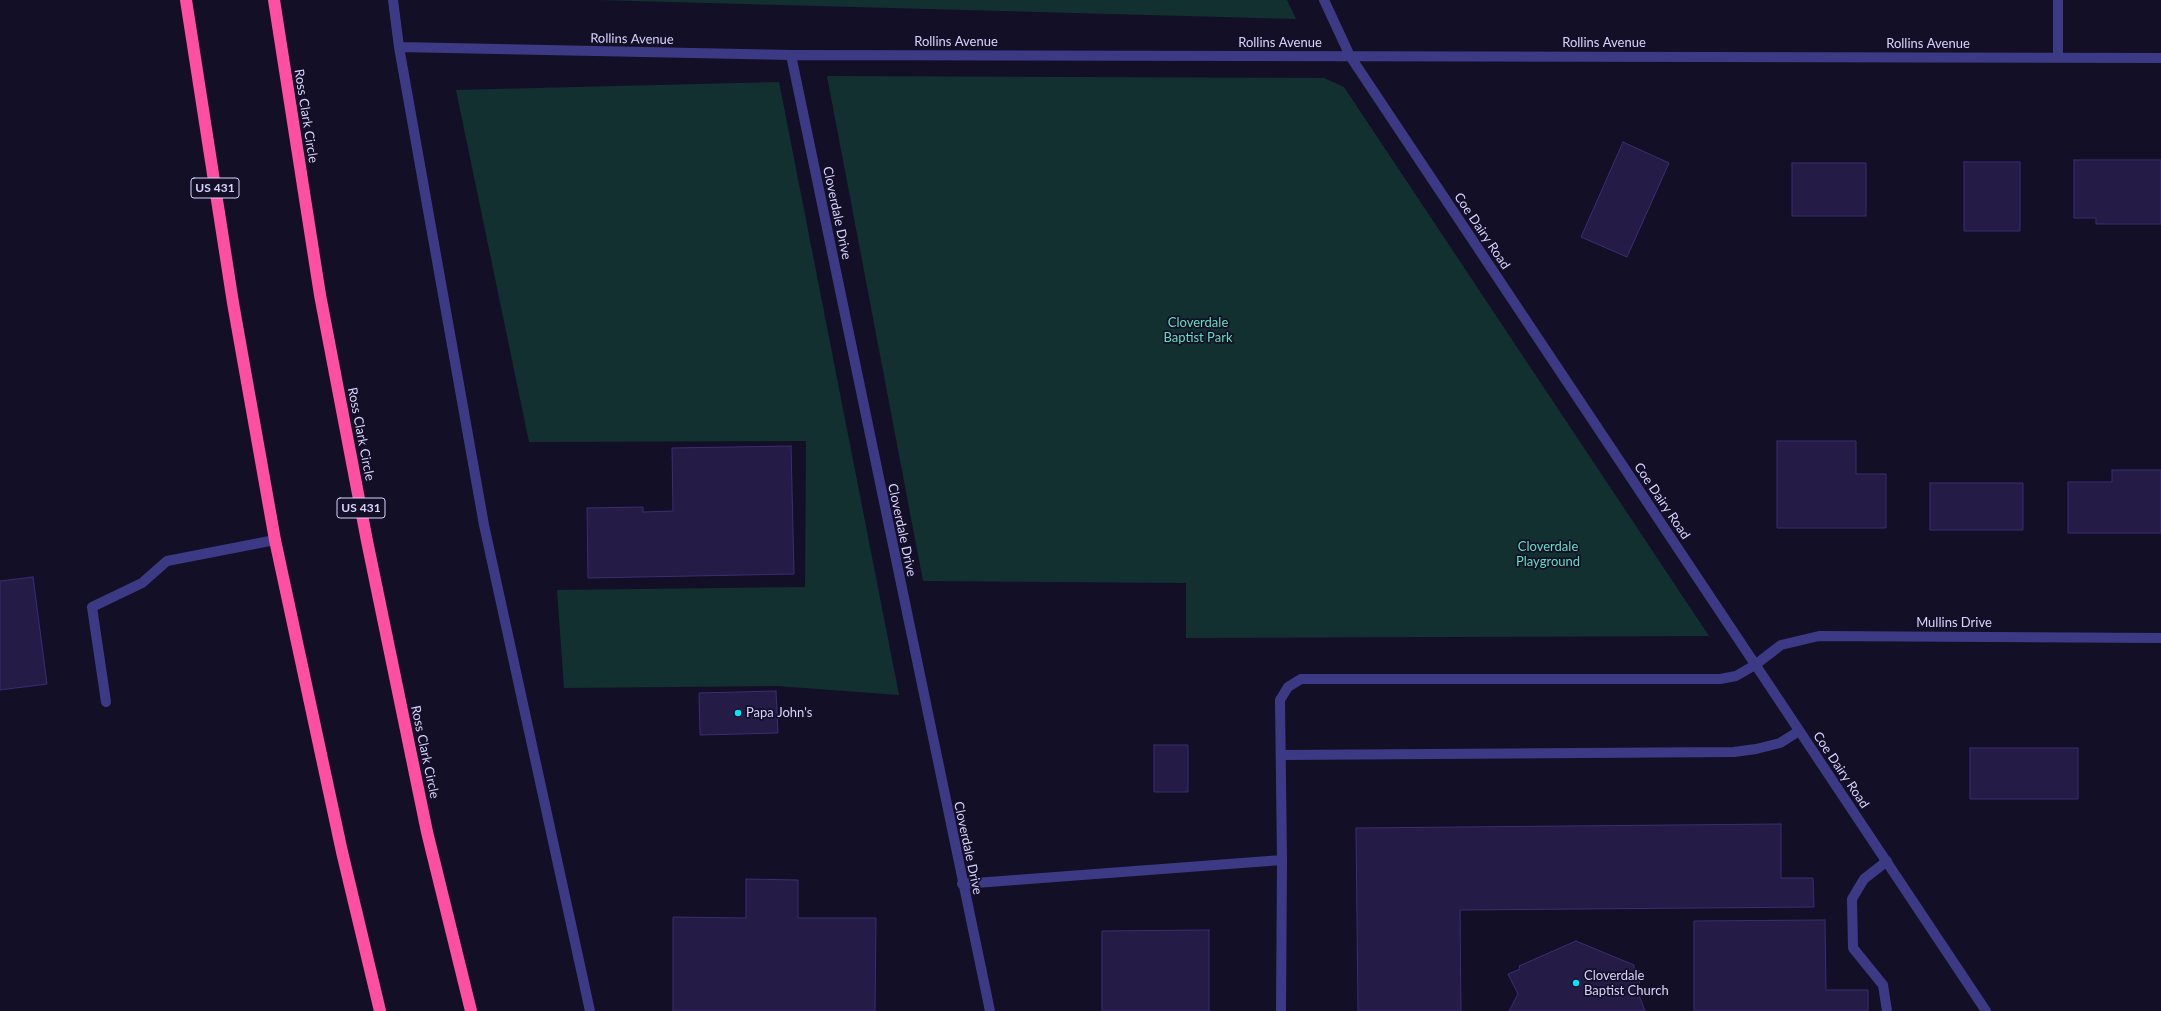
<!DOCTYPE html>
<style>
body{margin:0}
canvas{display:block;background:#130f26}
</style>
<canvas width="2161" height="1011"></canvas>
<script>
const ctx = document.querySelector('canvas').getContext('2d');
ctx.lineJoin = 'round';
function fill(path, color) {
  ctx.fillStyle = color;
  ctx.fill(path, 'evenodd');
}
function shape(rows) {
  const path = new Path2D();
  for (const r of rows) {
    path.moveTo(r[0], r[1]);
    for (let i = 2; i < r.length; i += 2) path.lineTo(r[i], r[i + 1]);
  }
  return path;
}
function strokePath(path, color, width, dash) {
  ctx.strokeStyle = color;
  ctx.lineWidth = width;
  ctx.lineCap = dash ? 'butt' : 'round';
  ctx.setLineDash(dash || []);
  ctx.stroke(path);
}
function label(font, color, halo, rows, align = 'center') {
  ctx.font = font + ' Lato,sans-serif';
  ctx.lineWidth = 3.5;
  ctx.setLineDash([]);
  ctx.textBaseline = 'middle';
  ctx.strokeStyle = halo;
  ctx.fillStyle = color;
  for (const [text, x, y, turn = 0] of rows) {
    ctx.save();
    ctx.translate(x, y);
    ctx.rotate((+turn || 0) * Math.PI / 180);
    ctx.textAlign = isNaN(turn) ? turn : align;
    if (halo) ctx.strokeText(text, 0, 0);
    ctx.fillText(text, 0, 0);
    ctx.restore();
  }
}
const green = shape([
 [598,0,1287,0,1296,19],
 [827,76,1324,78,1344,87,1709,636,1186,638,1186,583,923,581],
 [779,82,899,695,777,686,564,688,557,590,805,587,806,441,529,442,456,90]
]);
const building = shape([
 [1623,142,1669,163,1627,257,1581,237,1623,142],
 [2074,160,2161,160,2161,224,2096,224,2096,218,2074,218,2074,160],
 [1964,162,2020,162,2020,231,1964,231,1964,162],
 [1792,163,1866,163,1866,216,1792,216,1792,163],
 [1777,441,1856,441,1856,474,1886,474,1886,528,1777,528,1777,441],
 [791,446,794,574,588,578,587,508,643,507,643,512,673,511,672,448,791,446],
 [2112,470,2161,470,2161,533,2068,533,2068,482,2112,482,2112,470],
 [1930,483,2023,483,2023,530,1930,530,1930,483],
 [33,577,47,684,0,690,0,581,33,577],
 [776,691,778,733,700,735,699,693,776,691],
 [1154,745,1188,745,1188,792,1154,792,1154,745],
 [1970,748,2078,748,2078,799,1970,799,1970,748],
 [1781,824,1781,878,1813,878,1814,907,1460,910,1461,1011,1358,1011,1356,828,1781,824],
 [746,879,798,880,798,918,876,918,875,1011,673,1011,673,917,746,918,746,879],
 [1825,920,1826,990,1868,990,1868,1011,1694,1011,1694,921,1825,920],
 [1209,930,1209,1011,1102,1011,1102,931,1209,930],
 [1576,941,1634,965,1634,968,1643,973,1635,993,1639,995,1645,1011,1509,1011,1518,994,1508,974,1520,969,1519,966,1576,941]
]);
const minor = shape([
 [393,0,399,47,484,525,590,1011],
 [1324,0,1350,56,1986,1011],
 [399,47,791,55,2161,58],
 [791,55,990,1011],
 [2058,57,2058,0],
 [106,702,92,607,142,583,167,561,275,540],
 [1281,755,1734,752,1756,749,1780,743,1799,731],
 [1887,861,1864,879,1852,899,1853,948,1883,985,1887,1011],
 [962,884,1282,860],
 [1281,1011,1282,860,1280,700,1288,687,1301,679,1720,679,1736,676,1755,665,1781,645,1819,636,2161,638]
]);
const highway = shape([
 [186,0,233,303,275,540,342,852,380,1011],
 [274,0,320,295,367,541,427,832,471,1011]
]);
const markers = [
 [738,713,4,"#00e5ff"],
 [1576,983,4,"#00e5ff"]
];
const shields = [
 [215,188,48],
 [361,508,48]
];
const shieldNames = [
 ["US 431",215,188],
 ["US 431",361,508]
];
const streetNames = [
 ["Rollins Avenue",632,39,1],
 ["Rollins Avenue",956,42],
 ["Rollins Avenue",1280,43],
 ["Rollins Avenue",1604,43],
 ["Rollins Avenue",1928,44],
 ["Ross Clark Circle",306,116,81],
 ["Cloverdale Drive",837,213,78],
 ["Coe Dairy Road",1482,231,56],
 ["Ross Clark Circle",361,434,79],
 ["Coe Dairy Road",1662,501,56],
 ["Cloverdale Drive",902,530,78],
 ["Mullins Drive",1954,623],
 ["Ross Clark Circle",425,752,78],
 ["Coe Dairy Road",1841,770,56],
 ["Cloverdale Drive",968,848,78]
];
const parkNames = [
 ["Cloverdale",1198,323],
 ["Baptist Park",1198,338],
 ["Cloverdale",1548,547],
 ["Playground",1548,562]
];
const poiNames = [
 ["Papa John's",746,713],
 ["Cloverdale",1584,976],
 ["Baptist Church",1584,991]
];
fill(green, '#12302f');
fill(building, '#241b47');
strokePath(building, '#3b2d73', 1);
strokePath(minor, '#3d3a85', 10);
strokePath(highway, '#ff4fa3', 12);
for (const [x, y, r, color] of markers) {
  const dot = new Path2D();
  dot.arc(x, y, r, 0, 2 * Math.PI);
  ctx.fillStyle = color;
  ctx.fill(dot);
  strokePath(dot, '#130f26', 1.5);
}
for (const [x, y, w] of shields) {
  const box = new Path2D();
  box.roundRect(x - w / 2, y - 10, w, 20, 3);
  ctx.fillStyle = '#130f26';
  ctx.fill(box);
  strokePath(box, '#d9d4ff', 1);
}
label('bold 12px', '#d9d4ff', null, shieldNames);
label('13px', '#d9d4ff', '#130f26', streetNames);
label('13px', '#5fe0c0', '#130f26', parkNames);
label('13px', '#d9d4ff', '#130f26', poiNames, 'left');
</script>
